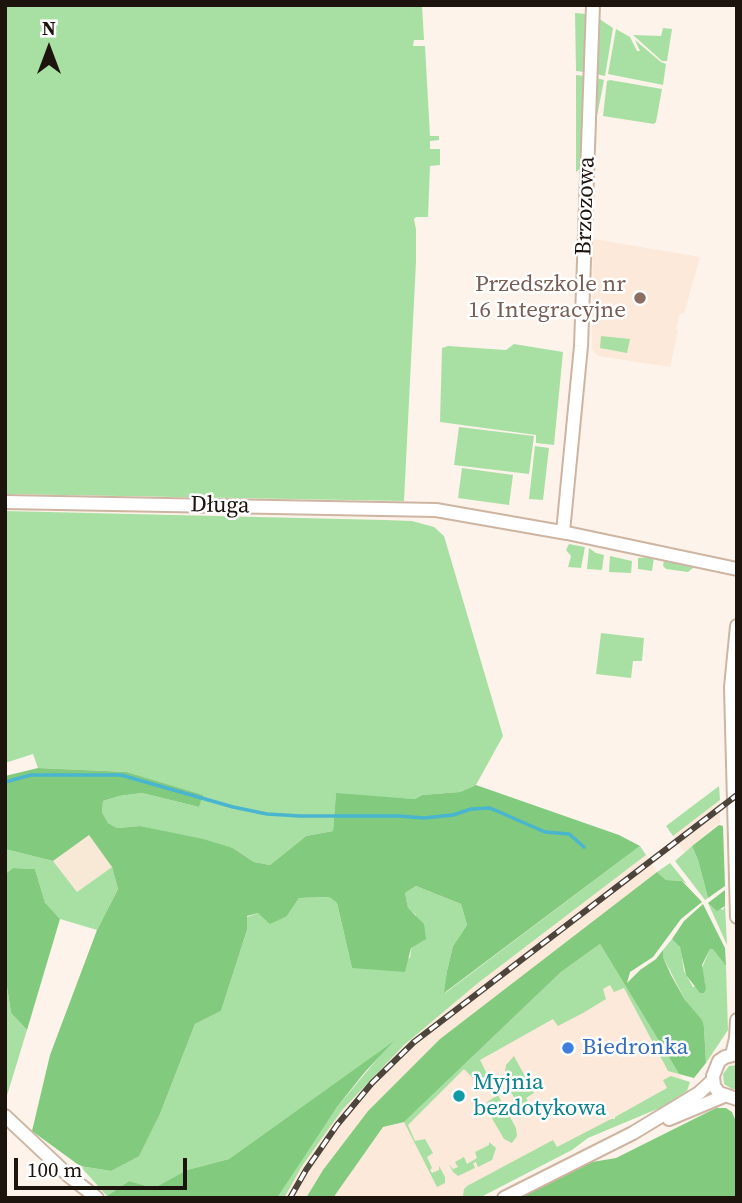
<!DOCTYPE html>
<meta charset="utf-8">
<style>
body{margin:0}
#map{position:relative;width:742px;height:1203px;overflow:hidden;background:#fdf3ea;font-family:"Source Serif 4",serif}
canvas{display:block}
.frame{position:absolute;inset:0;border:7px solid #1d140d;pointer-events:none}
.north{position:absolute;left:14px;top:14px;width:70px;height:70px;-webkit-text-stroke:5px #fff;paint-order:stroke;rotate:0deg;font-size:19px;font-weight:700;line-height:28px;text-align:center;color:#1d140d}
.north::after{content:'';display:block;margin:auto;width:24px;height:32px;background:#1d140d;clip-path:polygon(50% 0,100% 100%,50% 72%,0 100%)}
.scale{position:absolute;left:14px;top:1158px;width:173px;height:32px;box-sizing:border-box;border:4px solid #1d140d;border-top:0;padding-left:9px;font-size:21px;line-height:24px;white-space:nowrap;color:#1d140d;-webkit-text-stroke:5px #fff;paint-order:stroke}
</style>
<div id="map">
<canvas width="742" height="1203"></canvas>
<div class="frame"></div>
<div class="north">N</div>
<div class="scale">100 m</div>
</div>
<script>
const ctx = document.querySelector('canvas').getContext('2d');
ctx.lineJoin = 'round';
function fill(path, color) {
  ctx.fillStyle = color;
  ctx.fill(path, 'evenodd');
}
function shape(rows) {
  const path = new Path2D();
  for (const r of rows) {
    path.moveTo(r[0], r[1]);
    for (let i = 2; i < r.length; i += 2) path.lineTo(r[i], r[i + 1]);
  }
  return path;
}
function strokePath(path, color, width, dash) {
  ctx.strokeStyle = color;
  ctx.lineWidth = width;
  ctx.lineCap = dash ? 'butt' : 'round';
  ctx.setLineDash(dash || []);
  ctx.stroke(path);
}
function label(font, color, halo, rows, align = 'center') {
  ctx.font = font + ' "Source Serif 4",serif';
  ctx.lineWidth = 5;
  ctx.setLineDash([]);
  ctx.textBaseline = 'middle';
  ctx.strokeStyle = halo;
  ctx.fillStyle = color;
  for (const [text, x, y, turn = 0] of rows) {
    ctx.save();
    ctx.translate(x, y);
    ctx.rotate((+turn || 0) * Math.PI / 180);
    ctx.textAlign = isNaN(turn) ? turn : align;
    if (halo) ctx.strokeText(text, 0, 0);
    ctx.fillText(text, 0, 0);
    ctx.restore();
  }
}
const built = shape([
 [593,239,700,257,684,314,680,313,676,329,678,330,670,367,598,356,592,350],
 [720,800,720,823,684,852,673,836],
 [646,855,657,872,440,1039,368,1111,323,1170,306,1198,284,1198,302,1166,343,1109,404,1045,478,983],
 [600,944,685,1084,459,1198,333,1198,383,1127,404,1121,520,1011]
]);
const industrial = shape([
 [89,835,112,867,77,892,53,861]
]);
const green = shape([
 [5,5,422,5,424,40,414,40,413,46,425,46,430,136,439,136,439,140,430,141,430,149,440,149,440,165,430,166,428,217,416,217,414,219,416,229,416,262,404,501,5,494],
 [575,13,586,14,585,72,576,71],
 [598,18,613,28,605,76,596,74],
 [663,28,672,29,667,61,662,61,633,35,661,36],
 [616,29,630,37,637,51,640,51,635,40,661,62,666,64,663,85,608,74],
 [576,75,585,76,582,167,576,172],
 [596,78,604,80,594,132],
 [610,80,662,89,656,122,654,124,603,116,607,81],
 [601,336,630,339,627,353,600,348],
 [514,344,563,352,554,445,536,443,536,435,440,422,442,348,448,346,506,350],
 [459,427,534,436,529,474,454,465],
 [535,446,549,448,543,500,529,499],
 [462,468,513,475,509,505,458,498],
 [5,511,385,520,412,521,434,527,444,536,503,736,476,785,460,792,422,795,415,799,336,794,333,831,306,836,270,865,254,862,233,848,140,826,117,828,108,823,102,812,103,801,119,796,142,793,199,807,202,795,127,772,38,768,33,754,5,763],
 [569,544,585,547,581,568,568,567,571,556,566,550],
 [589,548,596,553,604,555,602,570,587,569],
 [610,556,632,561,631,573,609,572],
 [650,557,654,557,652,571,638,569,638,558],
 [664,559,697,565,688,572,666,569,663,566],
 [601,633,644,638,642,661,633,661,631,678,596,674],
 [719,786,720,800,673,836,666,826],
 [640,846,646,855,478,983,404,1045,343,1109,302,1166,284,1198,277,1198,307,1151,337,1107,389,1045,229,1159,187,1170,154,1188,129,1181,107,1196,80,1166,111,1171,139,1155,160,1114,195,1024,221,1011,247,930,247,917,258,913,287,916,299,898,329,897,337,903,352,968,410,958,416,915,408,909,405,893,416,886,461,904,467,925,453,946,447,971,445,993],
 [692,846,698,860,708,898,705,900,675,861],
 [5,849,53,861,77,892,112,867,118,889,97,930,60,919,45,904,35,869,13,868,5,874],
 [670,863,687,884,682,881,666,880,657,872],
 [708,903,723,910,725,906,727,945],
 [672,939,678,943,681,950,684,971,693,987,705,983,701,970,710,949,713,948,726,966,728,1030,706,1063,704,1027,685,1000,663,957,663,950],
 [600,944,679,1074,668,1071,624,988,614,992,610,985,603,989,606,999,583,1013,558,1026,553,1019,480,1060,488,1076,475,1080,464,1069,408,1125,415,1141,425,1139,433,1153,427,1157,432,1168,430,1170,432,1173,439,1170,439,1166,445,1177,445,1183,437,1187,404,1122,561,972],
 [5,974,11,1013,27,1030,5,1102],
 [514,1056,534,1093,526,1098,530,1105,527,1107,518,1105,504,1079,506,1065],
 [737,1065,737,1089,732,1089,724,1084,723,1074,729,1066],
 [671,1076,690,1082,687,1091,662,1107,588,1138,572,1150,479,1198,466,1198,463,1196,464,1189,467,1186,553,1140,557,1147,611,1119,615,1119,615,1117,667,1088,663,1080],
 [498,1095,516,1128,517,1136,512,1143,504,1139,486,1108,487,1102],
 [489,1142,496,1148,492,1160,478,1167,476,1162,473,1163,475,1168,458,1176,453,1172,449,1164,453,1169,458,1167,455,1162,464,1157,467,1164,477,1158,475,1152,489,1145]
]);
const forest = shape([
 [38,768,127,772,203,795,199,807,142,793,119,796,103,801,102,812,108,823,117,828,140,826,203,839,233,848,254,862,270,865,306,836,333,831,336,793,415,799,422,795,460,792,476,785,619,835,640,846,444,993,447,971,453,946,467,925,461,904,416,886,405,893,408,908,424,924,426,939,411,948,405,972,352,968,337,903,329,897,299,898,287,916,270,924,258,913,247,916,247,930,221,1011,195,1024,160,1114,139,1156,111,1171,80,1166,32,1131,50,1055,97,930,118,889,112,867,89,835,53,861,5,849,5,776],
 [719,825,723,826,725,886,708,898,698,860,692,846],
 [13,868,35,869,45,903,60,919,27,1030,11,1013,5,974,5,874],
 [657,872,666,880,682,881,702,902,681,919,653,957,630,972,627,983,640,970,656,959,663,950,663,957,671,975,685,1000,702,1020,704,1027,706,1063,694,1078,679,1074,600,944,561,972,404,1122,383,1127,333,1198,306,1198,323,1170,368,1111,440,1039],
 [725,890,725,906,717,911,708,903],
 [703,904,725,948,726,966,713,949,710,949,702,965,706,989,704,993,700,993,686,975,680,947,672,939,684,921],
 [394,1041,364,1073,337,1107,277,1198,112,1198,107,1196,129,1181,154,1188,187,1170,229,1159],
 [716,1108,726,1108,732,1112,737,1124,737,1198,540,1198,538,1196,518,1198,592,1162,616,1158]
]);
const stream = shape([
 [5,782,31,775,121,775,233,807,267,814,300,816,398,816,424,818,453,815,471,809,490,808,545,832,569,834,584,847]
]);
const minor = shape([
 [5,502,436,510,567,533,737,569],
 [563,532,581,346,593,5],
 [737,626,731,687,737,917],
 [737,1054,725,1057,719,1061,713,1076,714,1086,719,1093,737,1099],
 [732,1055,736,1038,737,1020],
 [5,1116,69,1176,97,1198],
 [669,1119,724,1096],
 [504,1198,633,1133,699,1093,713,1080]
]);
const rail = shape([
 [290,1198,306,1170,337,1125,372,1083,414,1042,737,795]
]);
const markers = [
 [640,298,7,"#8d6e63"],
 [568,1048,7,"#3f7fe0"],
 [459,1096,7,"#0f9aa8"]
];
const streetNames = [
 ["Brzozowa",586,206,-88],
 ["Długa",220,506,1]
];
const educationNames = [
 ["Przedszkole nr",626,285],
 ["16 Integracyjne",626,311]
];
const shopNames = [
 ["Biedronka",582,1048]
];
const cultureNames = [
 ["Myjnia",473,1083],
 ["bezdotykowa",473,1109]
];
fill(built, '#fce9d9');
fill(industrial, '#f8e8d6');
fill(green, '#a8e0a4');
fill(forest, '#82ca7e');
strokePath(stream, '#49b5ce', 3.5);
strokePath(minor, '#cdb5a2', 16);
strokePath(minor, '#fff', 12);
strokePath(rail, '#4d443c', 6);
strokePath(rail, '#fff', 3.5, [10]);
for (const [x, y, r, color] of markers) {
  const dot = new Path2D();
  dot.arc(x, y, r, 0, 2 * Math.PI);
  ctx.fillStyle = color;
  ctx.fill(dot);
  strokePath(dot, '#fff', 2.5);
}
label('23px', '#1d140d', '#fff', streetNames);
label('23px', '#785e54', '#fff', educationNames, 'right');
label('23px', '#366cbe', '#fff', shopNames, 'left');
label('23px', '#0d838f', '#fff', cultureNames, 'left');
</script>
